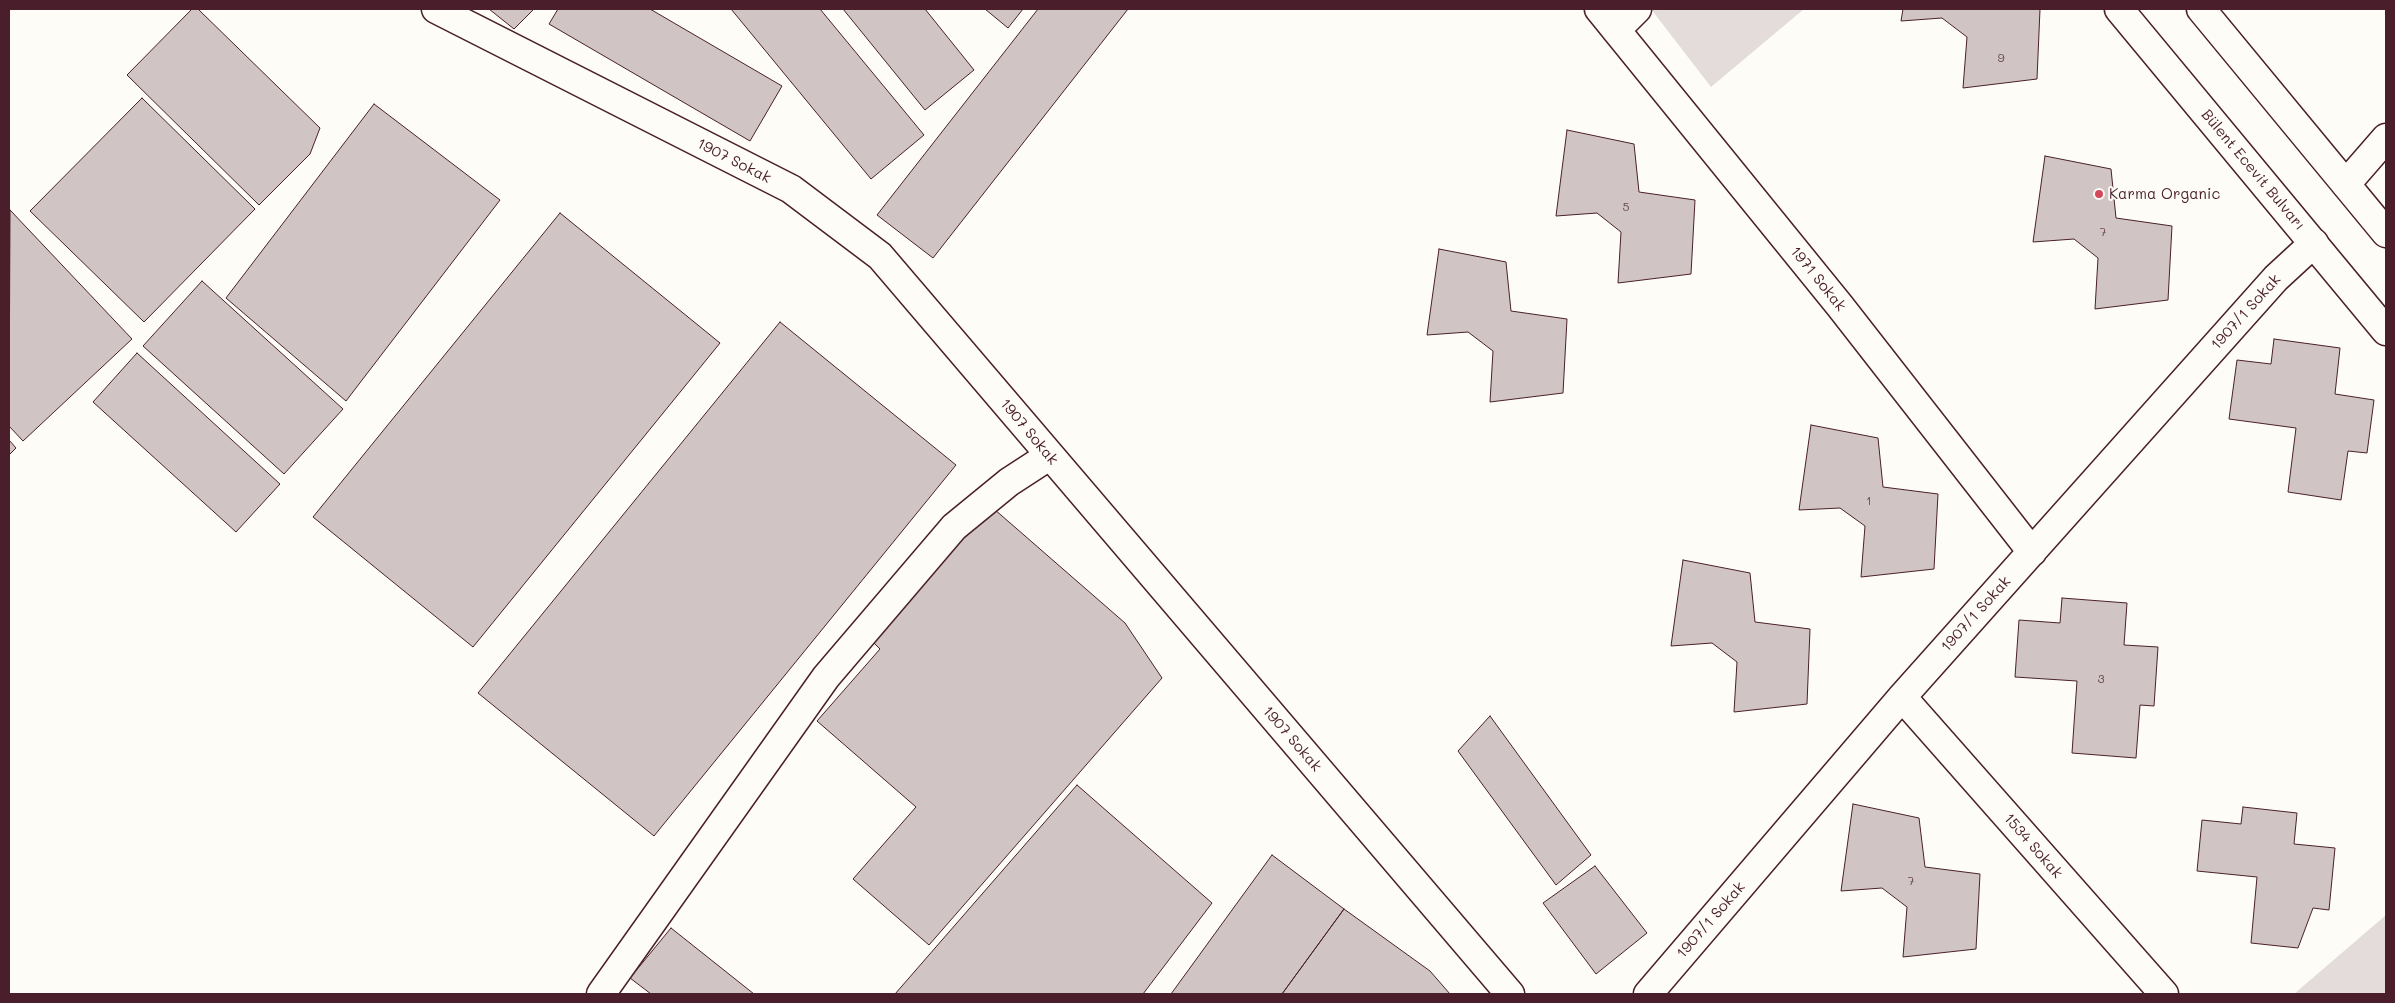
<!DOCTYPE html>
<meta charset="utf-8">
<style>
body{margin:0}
#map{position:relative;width:2395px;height:1003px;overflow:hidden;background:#fdfcf7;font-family:Mali,sans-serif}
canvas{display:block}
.frame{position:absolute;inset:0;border:10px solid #4a1f2b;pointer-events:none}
</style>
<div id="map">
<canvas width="2395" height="1003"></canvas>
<div class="frame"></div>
</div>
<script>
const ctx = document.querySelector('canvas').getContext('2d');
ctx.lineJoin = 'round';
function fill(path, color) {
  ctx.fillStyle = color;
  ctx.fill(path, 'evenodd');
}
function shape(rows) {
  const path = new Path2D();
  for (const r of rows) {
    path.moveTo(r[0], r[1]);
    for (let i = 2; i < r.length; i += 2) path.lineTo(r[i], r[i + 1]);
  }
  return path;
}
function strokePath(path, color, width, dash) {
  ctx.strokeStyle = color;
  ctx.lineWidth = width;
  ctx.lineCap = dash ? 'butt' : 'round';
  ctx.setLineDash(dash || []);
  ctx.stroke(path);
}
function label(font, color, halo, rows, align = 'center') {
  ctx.font = font + ' Mali,sans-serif';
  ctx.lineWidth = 4;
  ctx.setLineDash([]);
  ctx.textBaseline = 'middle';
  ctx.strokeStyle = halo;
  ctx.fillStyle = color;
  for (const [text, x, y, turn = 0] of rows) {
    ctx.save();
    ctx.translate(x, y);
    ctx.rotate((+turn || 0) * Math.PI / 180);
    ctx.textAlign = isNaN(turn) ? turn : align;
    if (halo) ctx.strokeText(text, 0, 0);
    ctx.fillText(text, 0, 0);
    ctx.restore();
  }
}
const green = shape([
 [1651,9,1804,9,1711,87],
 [2386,915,2386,994,2294,994]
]);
const building = shape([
 [192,9,198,9,320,128,310,154,259,205,127,75,192,9],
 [489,9,534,9,514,29,489,9],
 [558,9,650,9,782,86,750,141,549,24,558,9],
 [731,9,820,9,924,135,871,179,731,9],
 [843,9,925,9,974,70,925,110,843,9],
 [985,9,1023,9,1008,28,985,9],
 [1038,9,1128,9,933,258,877,215,1038,9],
 [1903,9,2040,9,2037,79,1963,88,1967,37,1942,18,1901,21,1903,9],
 [142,98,255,209,144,322,30,211,142,98],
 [374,104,500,200,346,401,226,298,374,104],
 [1567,130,1634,144,1639,192,1695,200,1691,274,1618,283,1621,232,1597,213,1556,216,1567,130],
 [2045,156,2111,169,2116,218,2172,226,2168,300,2095,309,2098,258,2074,239,2033,242,2045,156],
 [10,210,132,339,23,441,9,426,10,210],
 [560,213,720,343,473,647,313,517,560,213],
 [1439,249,1506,262,1511,311,1567,319,1563,393,1490,402,1493,351,1468,332,1427,335,1439,249],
 [202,281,343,409,284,474,143,346,202,281],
 [780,322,956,465,654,836,478,693,780,322],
 [2274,339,2340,348,2335,394,2374,400,2367,453,2348,451,2341,500,2288,492,2296,428,2229,419,2237,360,2271,364,2274,339],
 [137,353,280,484,236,532,93,402,137,353],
 [1811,425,1878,438,1883,487,1938,494,1934,569,1861,577,1865,526,1840,508,1799,510,1811,425],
 [9,440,16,448,9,455,9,440],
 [986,502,1125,623,1162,678,929,945,853,879,916,807,817,721,880,649,868,637,986,502],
 [1683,560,1750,573,1755,622,1810,629,1807,704,1734,712,1737,662,1712,643,1671,646,1683,560],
 [2062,598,2127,603,2124,645,2158,647,2154,706,2140,705,2136,758,2072,753,2077,681,2015,677,2019,620,2060,623,2062,598],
 [1490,716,1591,855,1556,885,1458,751,1490,716],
 [1077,785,1212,903,1143,994,895,994,1077,785],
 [1853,804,1919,818,1925,867,1980,874,1976,949,1903,957,1907,907,1882,888,1841,891,1853,804],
 [2243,807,2297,813,2294,844,2335,848,2329,910,2313,908,2298,948,2251,943,2257,877,2197,871,2202,820,2241,824,2243,807],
 [1272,855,1344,909,1282,994,1171,994,1272,855],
 [1595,866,1647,933,1596,974,1543,903,1595,866],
 [1344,909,1430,971,1450,994,1282,994,1344,909],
 [671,928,754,994,651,994,630,978,671,928]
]);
const minor = shape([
 [436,9,791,189,880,256,1510,994],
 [1599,9,1840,306,2032,552],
 [1616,30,1637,9],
 [2346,184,2386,138],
 [1902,697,2164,994],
 [601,994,826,677,954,527,1009,482,1049,456],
 [1648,994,1902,697,2276,278,2314,243]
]);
const major = shape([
 [2119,9,2386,331],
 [2201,9,2386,233]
]);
const markers = [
 [2099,194,5,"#d1495b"]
];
const numberNames = [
 ["9",2001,58],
 ["5",1626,207],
 ["7",2103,232],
 ["1",1869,501],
 ["3",2101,679],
 ["7",1911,881]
];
const streetNames = [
 ["1907 Sokak",734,161,27],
 ["Bülent Ecevit Bulvarı",2253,170,50],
 ["1971 Sokak",1818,279,51],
 ["1907/1 Sokak",2246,312,-48],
 ["1907 Sokak",1029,432,50],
 ["1907/1 Sokak",1976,614,-48],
 ["1907 Sokak",1292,739,49],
 ["1534 Sokak",2033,846,49],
 ["1907/1 Sokak",1711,920,-49]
];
const poiNames = [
 ["Karma Organic",2109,194]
];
fill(green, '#e3dcda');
fill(building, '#d0c5c4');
strokePath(building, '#4a1f2b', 1);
strokePath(minor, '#4a1f2b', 31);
strokePath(major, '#4a1f2b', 31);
strokePath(minor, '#fdfcf7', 28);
strokePath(major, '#fdfcf7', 28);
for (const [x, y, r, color] of markers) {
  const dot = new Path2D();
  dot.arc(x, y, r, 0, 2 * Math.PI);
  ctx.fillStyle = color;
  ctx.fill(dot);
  strokePath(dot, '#fdfcf7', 2);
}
label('12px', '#6c4851', null, numberNames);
label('15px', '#4a1f2b', '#fdfcf7', streetNames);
label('15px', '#4a1f2b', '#fdfcf7', poiNames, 'left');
</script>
